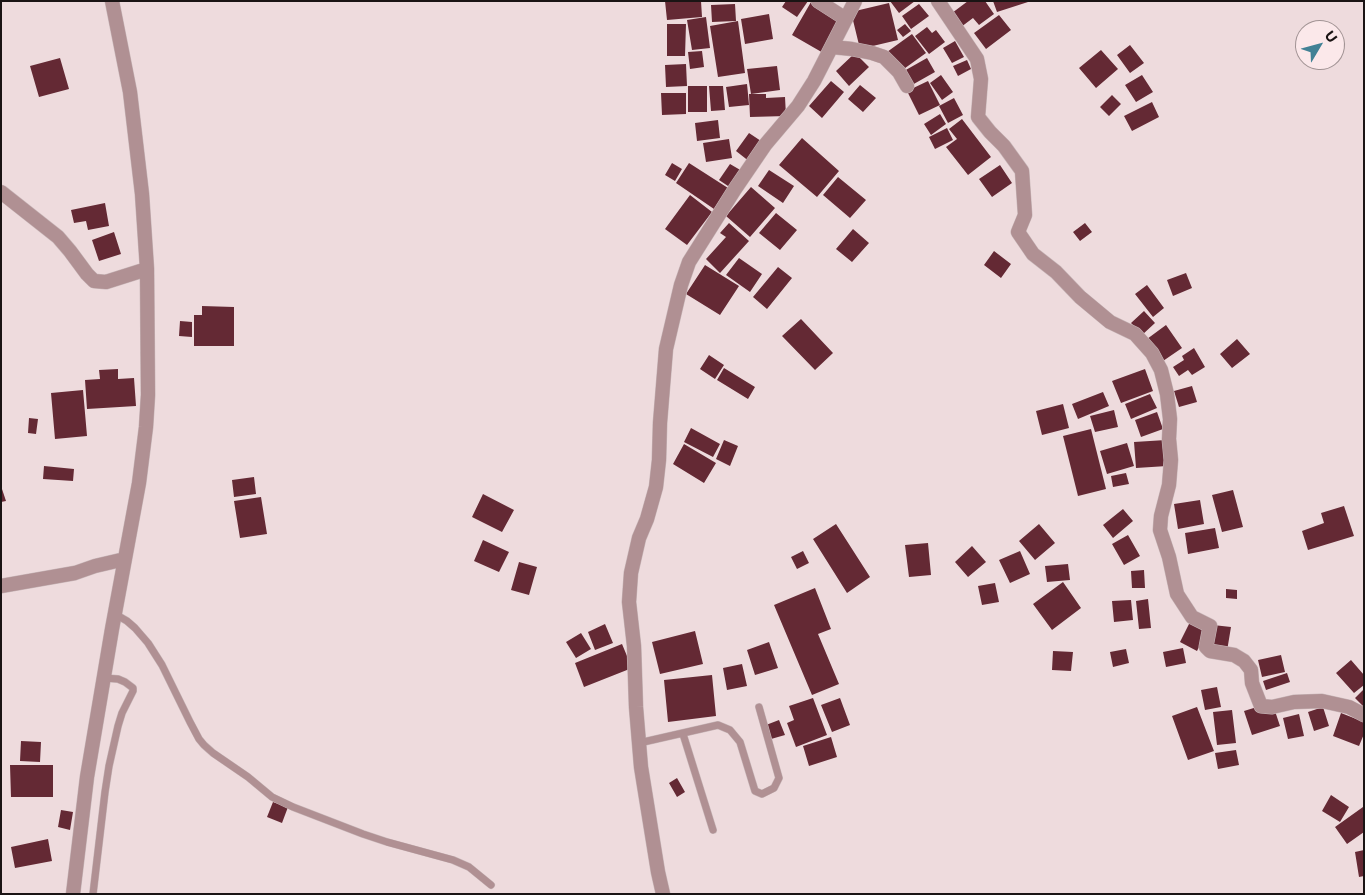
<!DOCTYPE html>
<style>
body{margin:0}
#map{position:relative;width:1365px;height:895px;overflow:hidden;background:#eedbdd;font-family:Montserrat,sans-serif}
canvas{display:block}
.frame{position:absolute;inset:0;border:2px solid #1a1414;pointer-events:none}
.north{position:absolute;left:1295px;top:20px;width:50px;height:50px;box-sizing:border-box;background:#fbe8ea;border:1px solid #a19394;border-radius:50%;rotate:53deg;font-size:14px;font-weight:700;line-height:20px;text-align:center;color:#1a1414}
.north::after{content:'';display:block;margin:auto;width:18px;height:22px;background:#418195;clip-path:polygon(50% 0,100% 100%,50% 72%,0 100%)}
</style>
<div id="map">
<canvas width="1365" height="895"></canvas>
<div class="frame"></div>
<div class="north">U</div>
</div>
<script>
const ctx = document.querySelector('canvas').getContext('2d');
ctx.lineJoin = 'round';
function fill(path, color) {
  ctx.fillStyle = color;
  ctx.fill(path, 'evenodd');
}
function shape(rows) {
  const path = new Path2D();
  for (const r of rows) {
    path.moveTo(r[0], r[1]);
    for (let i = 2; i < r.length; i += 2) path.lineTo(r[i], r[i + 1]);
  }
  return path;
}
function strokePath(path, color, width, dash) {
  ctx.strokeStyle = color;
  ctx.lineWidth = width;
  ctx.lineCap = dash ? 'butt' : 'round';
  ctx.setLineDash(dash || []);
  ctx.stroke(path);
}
const building = shape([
 [665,1,701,1,702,17,667,20],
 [786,1,808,1,797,17,782,7],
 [890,1,915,1,899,13],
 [968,1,985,1,994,14,979,25,973,18,961,27,952,13],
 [993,1,1028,1,1028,2,997,12],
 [811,2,844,21,825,54,792,35],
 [889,3,898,40,860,49,851,12],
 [735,4,736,21,712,22,711,5],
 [919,4,929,16,911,29,902,16],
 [769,14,773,39,745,44,741,19],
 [999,15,1011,30,986,49,974,33],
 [706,17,710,48,692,50,687,20],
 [738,21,745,73,718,77,710,26],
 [667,24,686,24,685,56,667,56],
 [905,24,911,31,903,37,897,30],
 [927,27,932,33,936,30,945,42,929,54,915,36],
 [912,34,926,53,901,71,887,52],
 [955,41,964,57,952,63,943,48],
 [1130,45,1144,63,1130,73,1117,55],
 [1101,50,1118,69,1096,88,1079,68],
 [702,51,704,67,690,69,688,52],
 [855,53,869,67,849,86,836,71],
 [60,58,69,89,39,97,30,66],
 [927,58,935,72,912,85,904,71],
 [967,60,971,69,958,76,953,66],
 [686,64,687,86,666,87,665,65],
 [777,66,780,90,751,94,747,69],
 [941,75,953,92,942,100,930,83],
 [1142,75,1153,92,1136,102,1125,85],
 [831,81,844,92,822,118,809,106],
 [928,81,940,105,919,115,907,91],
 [747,84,748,94,746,94,748,94,749,105,729,107,726,87],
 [860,85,876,98,863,112,848,99],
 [688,86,707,86,707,112,688,112],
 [709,86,723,86,725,110,711,111],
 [661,93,686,93,686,114,662,115],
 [749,94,766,94,766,98,785,97,786,116,750,117],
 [1112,95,1121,104,1109,116,1100,107],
 [954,98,963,115,948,123,939,106],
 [1152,102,1159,117,1132,131,1124,116],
 [940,114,946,124,931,135,924,124],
 [962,119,991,157,968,175,946,147,957,139,949,129],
 [718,120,720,138,697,141,695,123],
 [947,128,953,140,935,149,929,137],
 [749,133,764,143,750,162,736,151],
 [802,138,839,171,817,197,779,165],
 [729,139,732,158,706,162,703,143],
 [672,163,682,169,675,181,665,175],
 [689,163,728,188,714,209,676,183],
 [730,164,742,171,731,188,719,180],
 [1000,165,1012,183,992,197,979,179],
 [769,170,794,186,783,203,758,186],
 [838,177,866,200,850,218,823,195],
 [751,187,775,208,750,237,726,216],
 [690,195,712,212,687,245,665,229],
 [105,203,109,226,88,230,86,221,74,223,71,210],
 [776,213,797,230,780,250,759,233],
 [729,223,749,241,720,273,706,259,726,237,720,233],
 [1085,223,1092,232,1080,241,1073,232],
 [853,229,869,243,852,262,836,249],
 [114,232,121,254,99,261,92,240],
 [994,251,1011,264,1001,278,984,265],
 [739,258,762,274,750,292,726,275],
 [705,265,739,286,720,315,686,294],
 [778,267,792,278,767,309,753,297],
 [1186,273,1192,288,1173,296,1167,280],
 [1147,285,1164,308,1153,317,1135,294],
 [202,306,234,307,234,346,194,346,194,315,202,315],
 [1144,311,1155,323,1142,335,1131,323],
 [801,319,833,353,815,370,782,336],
 [180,321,192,322,192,337,179,336],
 [1166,325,1182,348,1163,361,1147,339],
 [1237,339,1250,354,1232,368,1220,354],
 [1194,348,1205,367,1192,375,1188,370,1179,376,1173,367,1184,360,1182,356],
 [709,355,724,365,715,379,700,369],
 [724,368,755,387,748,399,717,380],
 [118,369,118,379,134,378,136,406,87,409,85,380,100,379,99,370],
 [1145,369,1153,391,1121,403,1112,381],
 [1192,386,1197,402,1179,407,1174,391],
 [83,390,87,436,55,439,51,393],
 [1103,392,1109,406,1078,419,1072,404],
 [1150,394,1157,408,1131,419,1125,404],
 [1063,404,1069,428,1042,435,1036,411],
 [1114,410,1118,427,1095,432,1090,416],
 [1157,412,1163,429,1141,437,1135,420],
 [29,418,38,419,36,434,28,433],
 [691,428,720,444,713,457,684,442],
 [1091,429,1106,489,1078,496,1063,436],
 [724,440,738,446,730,466,716,459],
 [1166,440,1167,466,1136,468,1134,442],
 [1127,443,1134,466,1107,474,1100,451],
 [684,444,716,463,704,483,673,464],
 [44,466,74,469,73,481,43,479],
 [1126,473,1129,484,1113,487,1111,476],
 [254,477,256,494,234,497,232,480],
 [1,486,6,501,1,502],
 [1233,490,1243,527,1222,532,1212,495],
 [483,494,514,510,502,532,472,517],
 [261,497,267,534,240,538,234,501],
 [1200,500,1204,524,1178,529,1174,504],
 [1344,506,1354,536,1308,550,1302,531,1324,523,1321,513],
 [1123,509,1133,521,1113,538,1103,525],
 [836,524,870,577,847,593,813,539],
 [1039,524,1055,543,1035,560,1019,541],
 [1215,528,1219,548,1188,554,1185,533],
 [1128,535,1140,556,1124,565,1112,544],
 [483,540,509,552,499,572,474,561],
 [928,543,931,575,909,577,905,545],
 [972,546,986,562,968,577,955,562],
 [803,551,809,563,797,569,791,557],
 [1020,551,1030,574,1010,583,999,560],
 [519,562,537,567,529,595,511,590],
 [1068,564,1070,580,1047,582,1045,566],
 [1144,570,1145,588,1132,588,1131,571],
 [1063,582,1081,608,1052,630,1033,604],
 [995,583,999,602,982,605,978,586],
 [815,588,831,629,818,634,839,684,812,695,774,605],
 [1226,589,1237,590,1237,599,1226,598],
 [1148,599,1151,628,1139,629,1136,601],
 [1131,600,1133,620,1114,622,1112,601],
 [1192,618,1209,627,1197,651,1180,642],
 [605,624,613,643,595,650,588,632],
 [1213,625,1231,627,1227,651,1210,648],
 [695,631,703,664,660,674,652,642],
 [581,633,591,649,576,658,566,642],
 [769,642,778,668,755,675,747,650],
 [622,644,632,668,584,687,575,663],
 [1183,648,1186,663,1166,667,1163,652],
 [1126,649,1129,663,1113,667,1110,652],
 [1053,651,1073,652,1071,671,1052,670],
 [1281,655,1285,672,1262,677,1258,660],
 [1351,660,1364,675,1364,685,1354,693,1336,673],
 [742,664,747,686,727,690,723,668],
 [1287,673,1290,682,1266,690,1263,681],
 [712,675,716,716,668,722,664,680],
 [1217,687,1221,707,1205,710,1201,690],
 [1364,689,1364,707,1355,698],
 [813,698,827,735,796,747,787,723,794,720,789,706],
 [840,698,850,725,832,732,821,705],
 [1197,707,1214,751,1188,760,1172,716],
 [1257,707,1259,713,1274,708,1280,726,1252,735,1244,711],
 [1323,707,1329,726,1314,731,1308,712],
 [1232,710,1236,743,1217,745,1213,712],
 [1341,713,1364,722,1364,734,1359,746,1333,736],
 [1299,714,1304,736,1288,739,1283,718],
 [779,720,785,735,771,739,766,725],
 [831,737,837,757,809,766,803,746],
 [21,741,41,742,40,762,20,761],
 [1236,750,1239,765,1218,769,1215,753],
 [10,765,53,765,53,797,11,797],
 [677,778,685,792,677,797,669,783],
 [1331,795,1349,807,1340,822,1322,811],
 [273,802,288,807,282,823,267,817],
 [1363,807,1364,832,1347,844,1335,827],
 [61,810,73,812,70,830,58,827],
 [48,839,52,861,15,868,11,847],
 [1364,850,1364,876,1359,877,1355,852]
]);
const lane = shape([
 [115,614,127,621,135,628,148,643,162,665,190,722,199,739,204,745,213,753,248,777,272,797,293,807,363,834,387,842,453,860,469,867,491,885],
 [683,734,713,830],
 [639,743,718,725,730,730,740,742,755,791,762,794,774,788,779,778,759,707],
 [93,894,105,792,109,766,118,726,122,713,133,691,133,688,125,682,118,679,104,678]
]);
const street = shape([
 [818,1,846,19],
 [938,1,977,59,981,79,978,117,990,132,1004,146,1022,171,1025,215,1018,232,1033,254,1056,272,1080,297,1110,322,1135,334,1152,353,1161,370,1167,394,1170,419,1169,439,1171,460,1169,485,1161,516,1160,530,1169,557,1177,594,1192,617,1210,626,1206,647,1210,651,1234,655,1244,661,1251,670,1252,683,1261,706,1272,707,1294,702,1322,701,1349,707,1364,715],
 [832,47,852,49,872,53,884,57,899,72,907,86],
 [1,192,58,237,70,251,87,274,94,281,106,282,147,269],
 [1,586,75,573,95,566,125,559],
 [73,894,87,777,112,629,139,483,146,427,148,395,147,269,142,194,130,92,112,1],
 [663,894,658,872,641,767,636,707,634,646,629,602,631,573,639,538,647,519,656,487,659,460,660,423,666,349,681,285,689,262,735,189,765,145,798,106,814,81,855,1]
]);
fill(building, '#642934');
strokePath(lane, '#c8b7b9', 8);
strokePath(street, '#c8b7b9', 15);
strokePath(lane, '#b09093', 7);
strokePath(street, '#b09093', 14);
</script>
